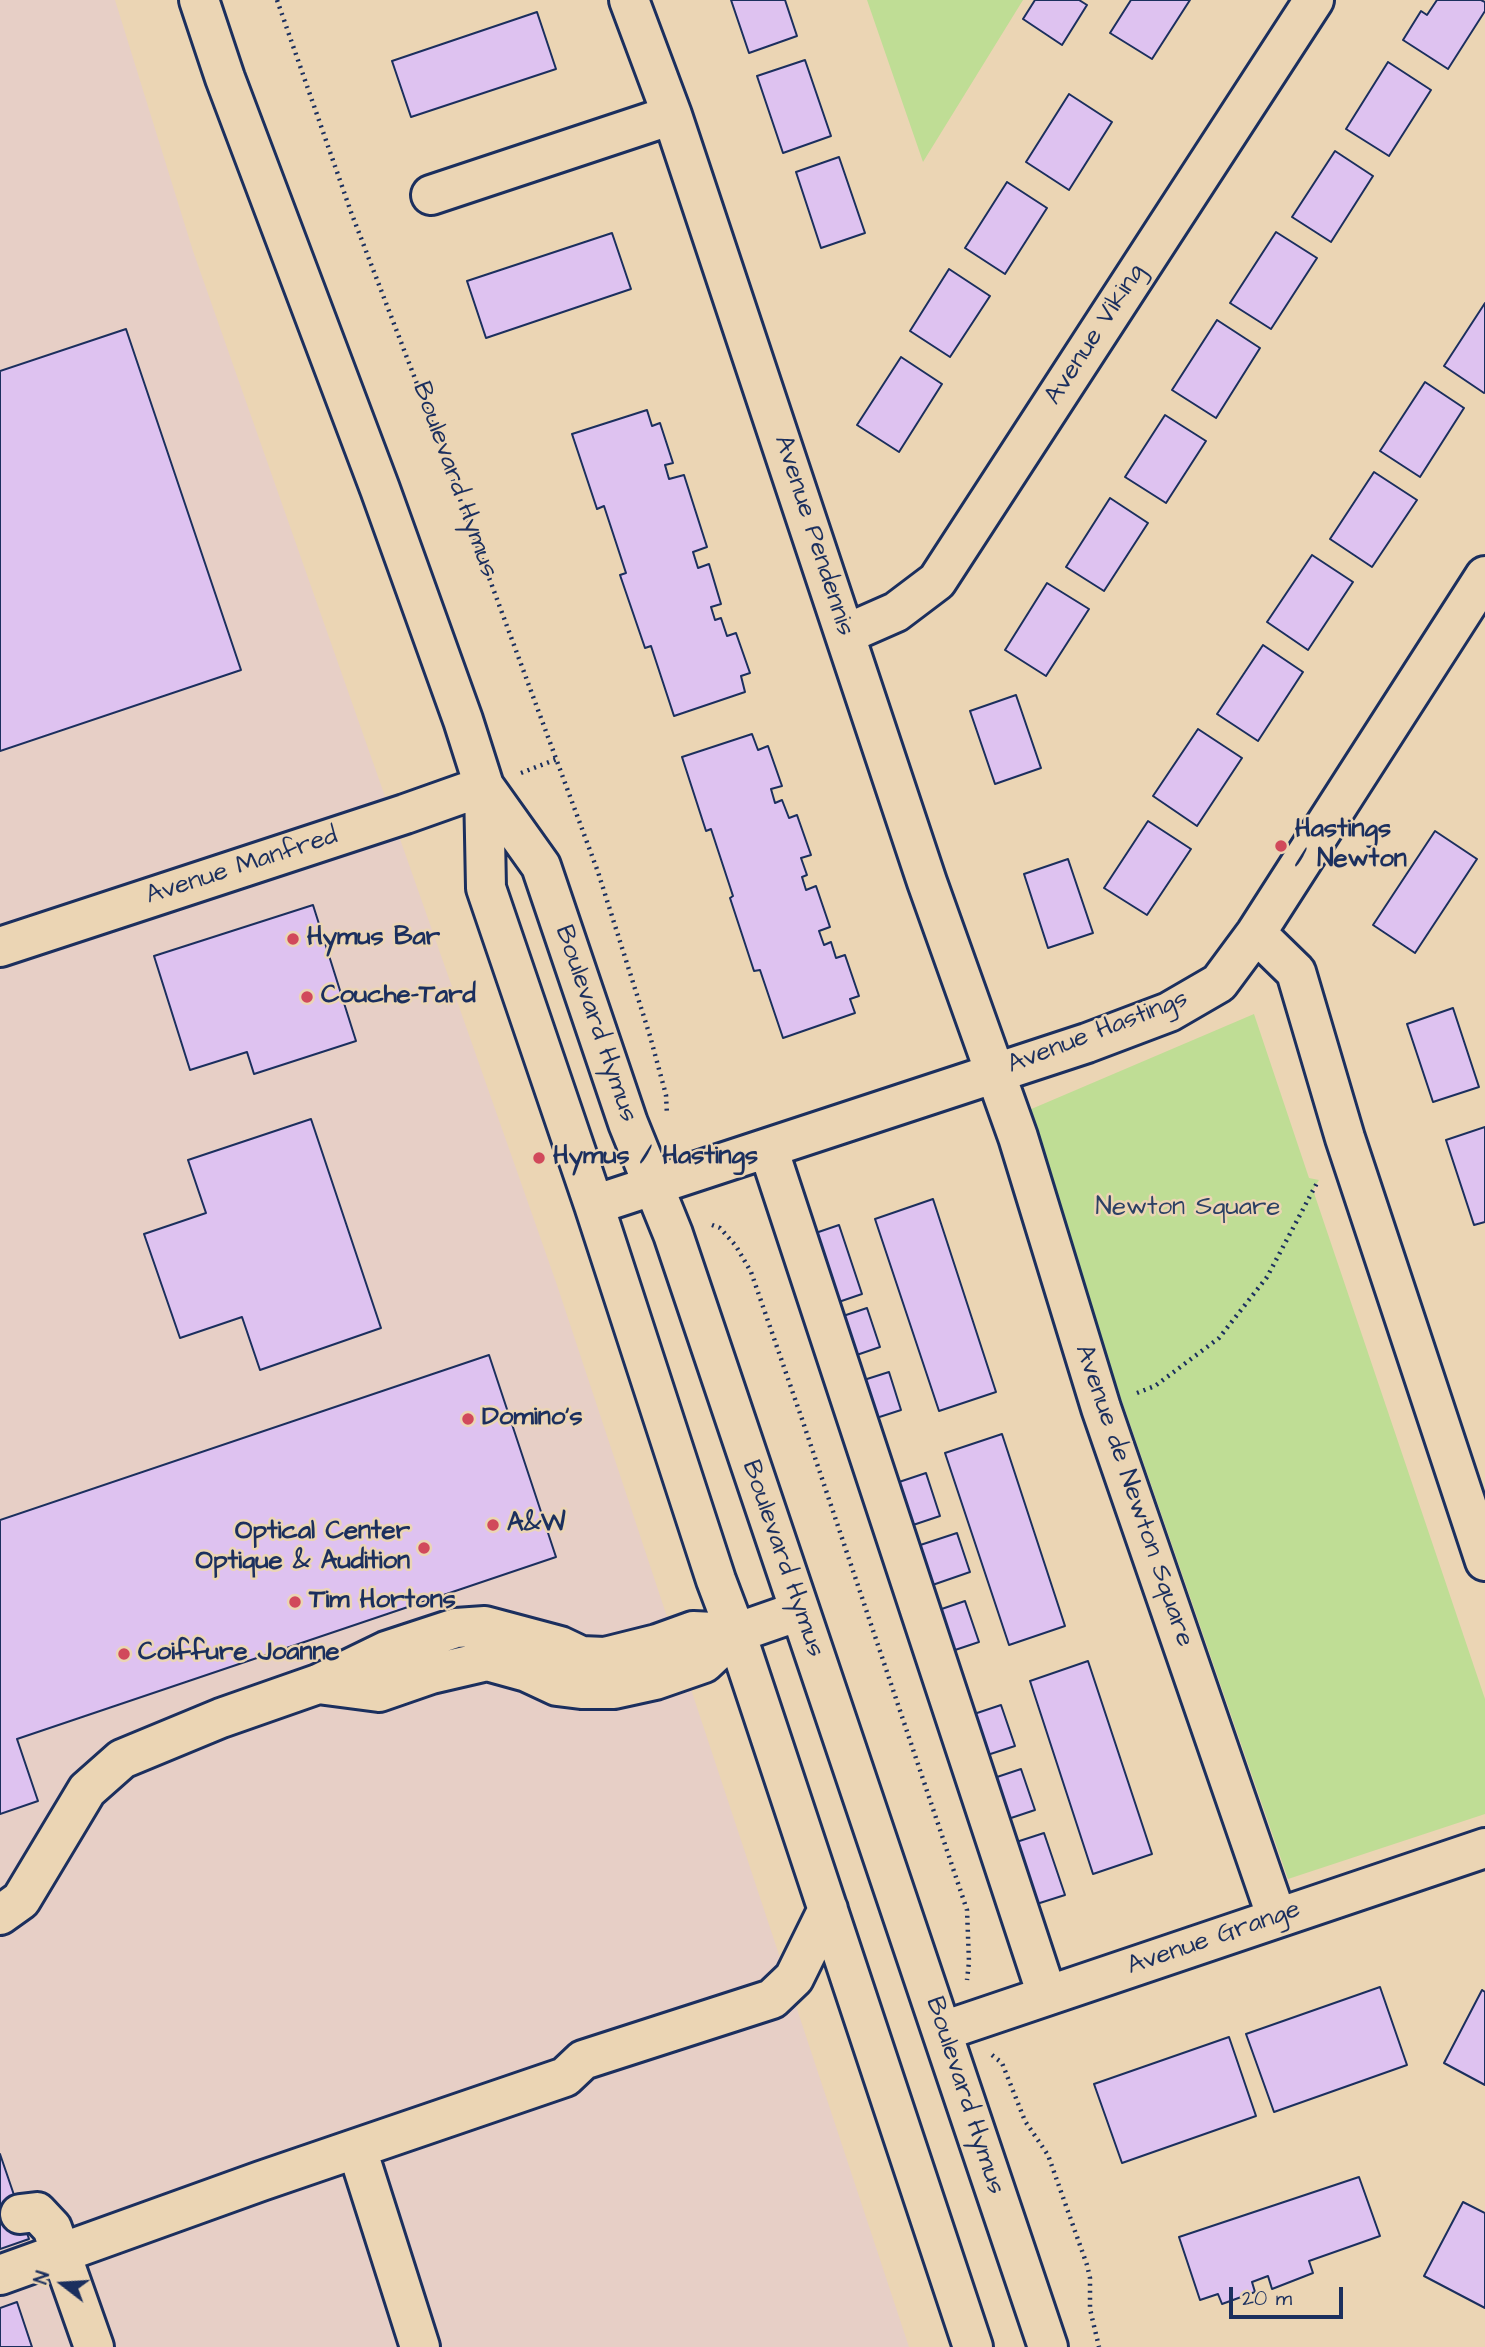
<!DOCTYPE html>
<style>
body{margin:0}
#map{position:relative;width:1485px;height:2347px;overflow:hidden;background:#ebd5b4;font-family:"Architects Daughter",sans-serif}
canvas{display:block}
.north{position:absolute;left:28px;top:2249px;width:70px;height:70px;-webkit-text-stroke:5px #ebd5b4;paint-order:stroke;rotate:287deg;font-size:19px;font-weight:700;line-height:28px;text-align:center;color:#1b2f5e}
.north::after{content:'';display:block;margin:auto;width:24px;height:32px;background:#1b2f5e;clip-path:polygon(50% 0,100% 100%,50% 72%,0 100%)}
.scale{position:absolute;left:1229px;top:2287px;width:114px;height:32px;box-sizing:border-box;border:4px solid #1b2f5e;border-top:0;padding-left:9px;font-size:21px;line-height:24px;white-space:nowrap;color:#1b2f5e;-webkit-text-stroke:5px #ebd5b4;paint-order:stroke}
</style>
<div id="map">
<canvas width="1485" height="2347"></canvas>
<div class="north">N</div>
<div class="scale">20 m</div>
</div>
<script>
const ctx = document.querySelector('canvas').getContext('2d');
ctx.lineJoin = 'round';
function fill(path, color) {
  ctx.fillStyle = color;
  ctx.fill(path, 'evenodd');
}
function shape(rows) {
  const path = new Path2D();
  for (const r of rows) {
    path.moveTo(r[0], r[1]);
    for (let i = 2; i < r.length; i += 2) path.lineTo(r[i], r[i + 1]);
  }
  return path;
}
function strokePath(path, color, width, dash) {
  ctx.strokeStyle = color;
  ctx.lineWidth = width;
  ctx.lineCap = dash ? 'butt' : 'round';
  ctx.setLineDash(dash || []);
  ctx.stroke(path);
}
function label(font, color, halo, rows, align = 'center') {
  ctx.font = font + ' "Architects Daughter",sans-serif';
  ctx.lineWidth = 5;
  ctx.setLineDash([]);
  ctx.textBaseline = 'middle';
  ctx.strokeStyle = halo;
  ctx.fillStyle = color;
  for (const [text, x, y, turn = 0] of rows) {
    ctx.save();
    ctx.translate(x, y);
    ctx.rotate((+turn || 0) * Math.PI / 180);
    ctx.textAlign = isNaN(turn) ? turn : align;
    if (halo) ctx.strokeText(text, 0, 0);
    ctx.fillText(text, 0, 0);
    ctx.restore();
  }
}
const built = shape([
 [0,0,115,0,193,251,557,1285,909,2347,0,2347]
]);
const green = shape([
 [867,0,1023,0,923,162],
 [1254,1014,1309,1178,1319,1180,1313,1190,1485,1699,1485,1814,1288,1879,1022,1113]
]);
const building = shape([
 [731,0,785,0,797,36,749,53,731,0],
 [1035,0,1079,0,1087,5,1062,45,1023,19,1035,0],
 [1131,0,1190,0,1152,59,1110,33,1131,0],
 [1437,0,1481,0,1485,2,1485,11,1448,69,1403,40,1421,11,1427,15,1437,0],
 [537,12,556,69,411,117,392,61,537,12],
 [805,60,831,136,783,153,757,76,805,60],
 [1388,62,1431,90,1389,156,1346,129,1388,62],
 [1069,94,1112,122,1069,190,1026,162,1069,94],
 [1335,151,1373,176,1331,242,1292,217,1335,151],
 [839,157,865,233,821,248,796,172,839,157],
 [1007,182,1047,208,1005,274,965,248,1007,182],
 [1276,232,1317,258,1271,329,1230,303,1276,232],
 [612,233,631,289,486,338,467,281,612,233],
 [949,269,990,296,950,357,910,331,949,269],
 [1485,303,1485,392,1484,393,1444,366,1485,303],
 [1217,320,1260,348,1216,418,1172,390,1217,320],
 [126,329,241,670,0,751,0,371,126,329],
 [901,357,942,384,899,452,857,425,901,357],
 [1425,382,1464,408,1420,477,1380,451,1425,382],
 [647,410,652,426,660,423,673,463,665,465,669,479,684,475,707,547,693,552,698,568,709,564,721,604,711,607,715,620,721,618,727,636,736,633,750,673,741,676,745,692,674,716,651,646,645,648,620,575,626,573,604,506,597,509,572,434,647,410],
 [1165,415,1206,441,1166,503,1125,477,1165,415],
 [1374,472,1417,500,1372,567,1330,539,1374,472],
 [1110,498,1148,523,1104,591,1066,567,1110,498],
 [1312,555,1353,582,1308,650,1267,622,1312,555],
 [1047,583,1089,609,1046,676,1005,650,1047,583],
 [1263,645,1303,672,1258,741,1217,714,1263,645],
 [1016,695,1041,768,995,784,970,711,1016,695],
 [1198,729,1242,758,1197,826,1153,796,1198,729],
 [752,734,758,750,768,746,782,786,771,789,775,803,782,800,789,818,797,815,811,855,801,858,807,875,802,877,806,890,816,886,830,927,819,931,824,945,831,942,836,958,845,955,859,996,850,999,855,1013,783,1038,760,970,754,971,730,898,733,896,711,829,706,831,682,757,752,734],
 [1148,821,1191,849,1147,915,1104,888,1148,821],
 [1435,831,1477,859,1415,953,1373,925,1435,831],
 [1068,859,1093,933,1048,948,1024,874,1068,859],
 [313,905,356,1041,254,1074,247,1052,190,1070,154,956,313,905],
 [1453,1008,1479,1087,1433,1102,1407,1024,1453,1008],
 [311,1119,381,1328,260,1370,242,1317,180,1338,144,1234,206,1213,188,1160,311,1119],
 [1485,1127,1485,1222,1474,1225,1446,1140,1485,1127],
 [933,1199,996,1392,939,1411,875,1219,933,1199],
 [839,1225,862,1294,821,1308,798,1239,839,1225],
 [867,1308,880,1347,842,1360,828,1321,867,1308],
 [489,1355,556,1557,17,1739,38,1801,0,1814,0,1520,489,1355],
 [889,1372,901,1410,861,1423,848,1385,889,1372],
 [1002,1434,1065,1626,1009,1645,945,1453,1002,1434],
 [926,1473,940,1516,898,1530,884,1487,926,1473],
 [957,1533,970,1572,918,1590,905,1550,957,1533],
 [965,1601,979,1642,940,1655,927,1614,965,1601],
 [1088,1661,1152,1854,1093,1874,1030,1681,1088,1661],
 [1001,1705,1015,1746,975,1759,962,1718,1001,1705],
 [1021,1769,1035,1810,996,1823,982,1782,1021,1769],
 [1044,1833,1065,1895,1024,1908,1004,1846,1044,1833],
 [1380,1987,1407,2065,1274,2112,1246,2034,1380,1987],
 [1482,1990,1485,1992,1485,2085,1444,2063,1482,1990],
 [1229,2037,1256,2116,1122,2163,1094,2084,1229,2037],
 [0,2154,29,2239,0,2249,0,2154],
 [1359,2177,1380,2236,1309,2261,1313,2273,1272,2289,1268,2276,1252,2282,1255,2292,1222,2304,1218,2294,1200,2300,1179,2237,1359,2177],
 [1463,2202,1485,2213,1485,2308,1424,2276,1463,2202],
 [17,2302,32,2347,0,2347,0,2308,17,2302]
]);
const path = shape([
 [277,0,351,212,424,402,598,872,650,1036,666,1095,667,1115],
 [521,773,557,759],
 [712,1225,720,1228,736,1246,751,1272,803,1422,967,1910,969,1962,967,1980],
 [1137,1393,1155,1386,1219,1338,1267,1277,1318,1181],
 [992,2055,1002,2063,1025,2121,1048,2155,1087,2265,1090,2278,1090,2309,1099,2347]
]);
const minor = shape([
 [199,0,225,78,380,489,463,720,484,786,486,888,594,1205,716,1580,736,1633,973,2347],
 [629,0,672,115,927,882,1018,1137,1101,1408,1277,1918],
 [431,195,672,115],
 [846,634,896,612,937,581,1314,0],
 [484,786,541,866,628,1123,673,1234,1048,2347],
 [1256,933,1296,972,1345,1138,1485,1561],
 [0,947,405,814,484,786],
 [768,1148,1047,1995],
 [594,1205,1087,1043,1169,1012,1219,983,1256,933,1485,576],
 [318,1684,379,1692,431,1674,487,1661,527,1672,557,1686,581,1689,614,1689,655,1680,704,1663,736,1633],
 [0,1915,21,1900,87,1790,122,1759,221,1718,318,1684,386,1651,456,1628,485,1626,560,1646,581,1656,605,1657,657,1644,693,1631,736,1633,799,1611],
 [943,2031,1485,1848],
 [357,2149,420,2347],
 [20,2214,37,2212,52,2228,94,2347],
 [0,2275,261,2181,565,2077,583,2060,772,1999,794,1978,828,1909]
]);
const markers = [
 [1281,846,7,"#d1495b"],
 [293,939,7,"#d1495b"],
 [307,997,7,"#d1495b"],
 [539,1158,7,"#d1495b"],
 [468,1419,7,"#d1495b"],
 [493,1525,7,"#d1495b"],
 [424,1548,7,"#d1495b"],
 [295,1602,7,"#d1495b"],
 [124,1654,7,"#d1495b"]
];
const streetNames = [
 ["Avenue Viking",1096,335,-57],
 ["Boulevard Hymus",454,480,70],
 ["Avenue Pendennis",813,536,72],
 ["Avenue Manfred",242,867,-18],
 ["Boulevard Hymus",595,1024,71],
 ["Avenue Hastings",1098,1033,-21],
 ["Avenue de Newton Square",1133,1496,71],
 ["Boulevard Hymus",782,1559,71],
 ["Avenue Grange",1214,1939,-19],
 ["Boulevard Hymus",964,2096,72]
];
const poiNames = [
 ["Hastings",1295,831],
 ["/ Newton",1295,861],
 ["Hymus Bar",307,939],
 ["Couche-Tard",321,997],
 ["Hymus / Hastings",553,1158],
 ["Domino's",482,1419],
 ["A&W",507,1525],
 ["Optical Center",410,1533,"right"],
 ["Optique & Audition",410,1563,"right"],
 ["Tim Hortons",309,1602],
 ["Coiffure Joanne",138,1654]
];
const parkNames = [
 ["Newton Square",1188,1209]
];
fill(built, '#e7cfc6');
fill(green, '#bfdd95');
fill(building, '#dec2f0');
strokePath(building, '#1b2f5e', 2);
strokePath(minor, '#1b2f5e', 44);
strokePath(path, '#1b2f5e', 4.5, [2, 5]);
strokePath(minor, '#ebd5b4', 38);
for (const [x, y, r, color] of markers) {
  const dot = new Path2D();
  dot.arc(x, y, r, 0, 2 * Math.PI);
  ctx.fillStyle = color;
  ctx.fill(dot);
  strokePath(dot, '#ebd5b4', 2.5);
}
label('26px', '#1b2f5e', '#ebd5b4', streetNames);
label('bold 26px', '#1b2f5e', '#ebd5b4', poiNames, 'left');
label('26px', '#2b4064', '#ebd5b4', parkNames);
</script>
